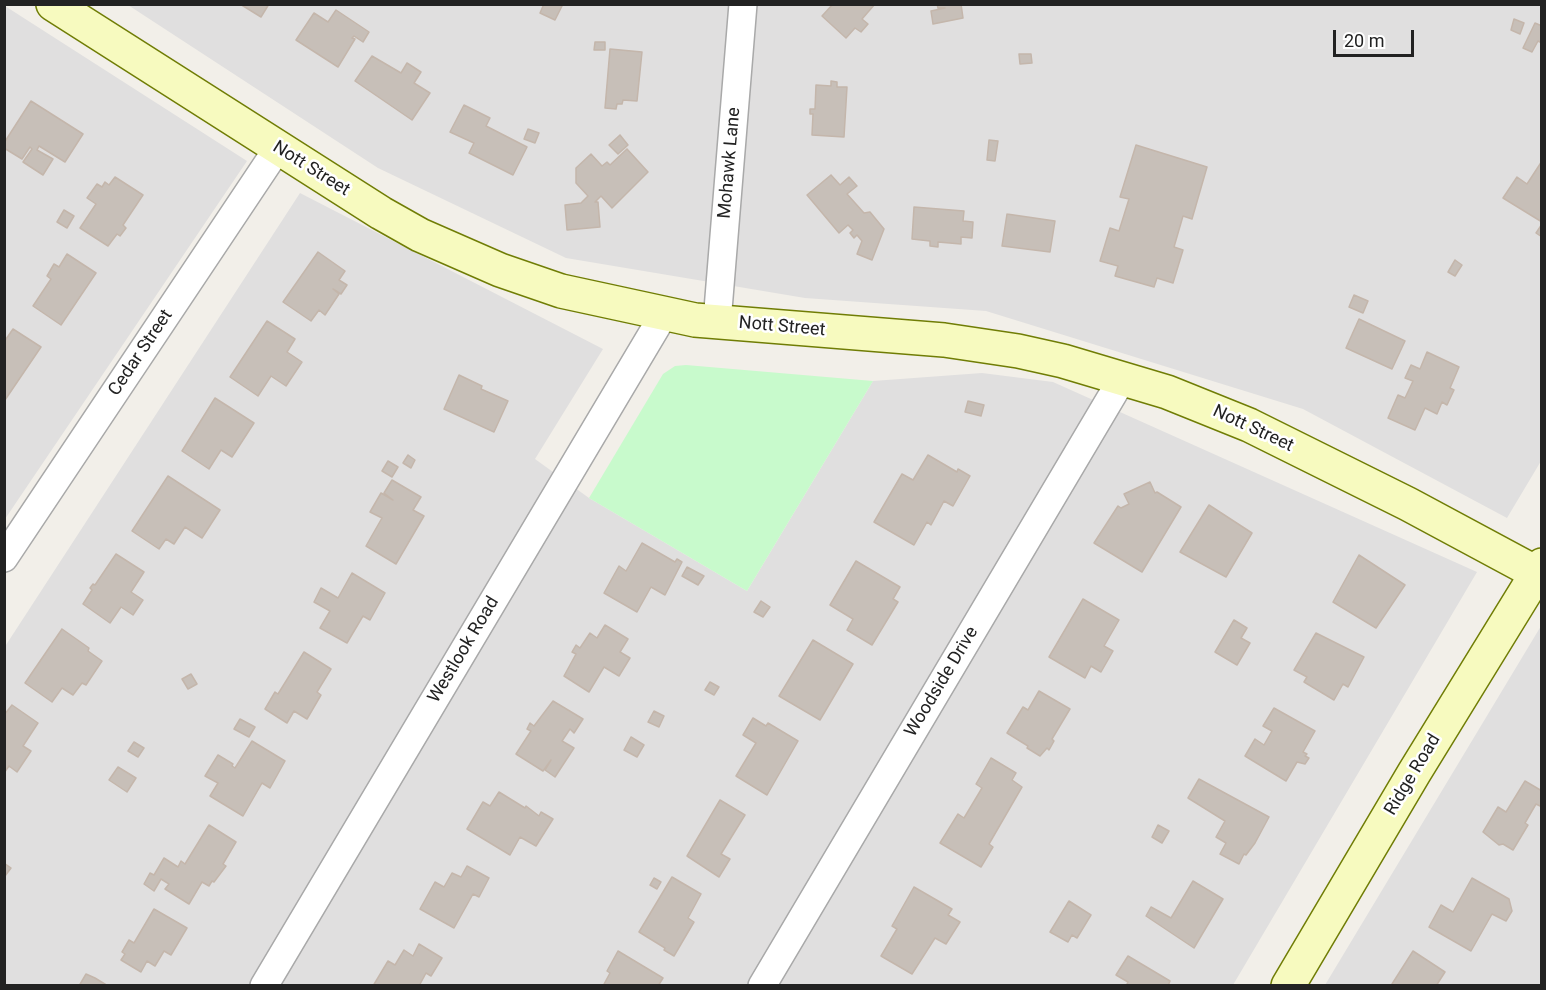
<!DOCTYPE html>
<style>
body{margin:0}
#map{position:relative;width:1546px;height:990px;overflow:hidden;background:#f2efe9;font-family:Roboto,sans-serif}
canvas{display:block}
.frame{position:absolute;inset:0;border:6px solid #222;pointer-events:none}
.scale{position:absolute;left:1333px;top:30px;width:81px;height:27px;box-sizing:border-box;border:3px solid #222;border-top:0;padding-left:8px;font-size:18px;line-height:21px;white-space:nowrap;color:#222;-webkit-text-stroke:4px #fff;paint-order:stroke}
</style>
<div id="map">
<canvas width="1546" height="990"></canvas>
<div class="frame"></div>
<div class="scale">20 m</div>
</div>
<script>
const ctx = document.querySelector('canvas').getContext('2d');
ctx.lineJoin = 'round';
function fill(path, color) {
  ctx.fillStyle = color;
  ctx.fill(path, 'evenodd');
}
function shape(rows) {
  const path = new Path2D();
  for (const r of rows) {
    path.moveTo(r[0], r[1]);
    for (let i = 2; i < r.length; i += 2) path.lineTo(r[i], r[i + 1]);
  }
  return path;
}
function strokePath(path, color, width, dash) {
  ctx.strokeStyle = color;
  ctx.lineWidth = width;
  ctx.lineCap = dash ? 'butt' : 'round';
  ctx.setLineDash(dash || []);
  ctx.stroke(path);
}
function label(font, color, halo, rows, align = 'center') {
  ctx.font = font + ' Roboto,sans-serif';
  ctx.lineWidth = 5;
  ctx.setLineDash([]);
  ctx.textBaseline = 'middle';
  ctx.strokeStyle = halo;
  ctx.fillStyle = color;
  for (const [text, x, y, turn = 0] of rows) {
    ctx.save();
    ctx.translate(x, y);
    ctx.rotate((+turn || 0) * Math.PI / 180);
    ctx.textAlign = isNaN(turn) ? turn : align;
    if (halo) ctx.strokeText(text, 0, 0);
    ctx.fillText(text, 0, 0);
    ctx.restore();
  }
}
const residential = shape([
 [128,5,1541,5,1541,461,1507,518,1303,409,986,311,805,298,566,258,378,168],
 [5,6,247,161,5,519],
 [300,193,603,349,535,459,589,498,747,591,873,381,982,373,1053,382,1477,572,1233,985,5,985,4,648],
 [1541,626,1541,985,1325,985]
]);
const park = shape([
 [686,365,873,381,747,591,589,498,663,374,675,366]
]);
const building = shape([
 [240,4,269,4,261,17,240,4],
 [544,4,563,4,555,20,540,13,544,4],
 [833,4,875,4,862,19,868,24,861,32,855,28,846,38,822,16,833,4],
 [937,4,961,4,963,18,933,24,931,11,945,8,938,8,937,4],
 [336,10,369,32,363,42,354,36,352,38,355,39,338,67,296,40,314,13,328,22,336,10],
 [1514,19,1524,23,1520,34,1511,30,1514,19],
 [1535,23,1542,26,1542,43,1538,41,1532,52,1523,48,1535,23],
 [595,42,605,42,605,50,594,50,595,42],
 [610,49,642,52,637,101,623,100,622,104,617,104,616,109,605,108,610,49],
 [1019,54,1031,54,1032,63,1020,64,1019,54],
 [372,56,401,73,407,63,421,72,414,83,430,93,412,120,355,81,372,56],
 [831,81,837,82,837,87,847,87,844,137,812,135,813,114,810,114,810,109,815,109,816,85,831,86,831,81],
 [31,101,83,134,65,162,39,146,37,150,53,159,43,175,23,162,32,149,30,147,22,159,4,148,4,143,31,101],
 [464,105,490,118,486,126,527,147,513,175,469,153,474,143,450,132,464,105],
 [528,129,539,133,535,143,524,139,528,129],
 [620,135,628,145,618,154,609,145,620,135],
 [989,140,998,141,995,161,987,160,989,140],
 [1136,145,1207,167,1192,219,1183,216,1174,247,1183,250,1173,283,1157,278,1154,287,1115,276,1118,266,1100,261,1110,228,1119,231,1129,199,1120,197,1136,145],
 [627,149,648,172,612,208,601,196,595,202,598,202,600,227,567,230,565,205,581,203,588,196,576,183,576,168,591,154,602,166,607,162,610,165,627,149],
 [1542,161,1542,222,1503,198,1517,177,1527,184,1542,161],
 [831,175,840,185,849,177,857,186,847,194,864,213,870,212,884,229,872,260,857,254,862,241,857,235,854,238,850,233,853,230,848,225,839,233,807,195,831,175],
 [115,177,143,195,123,225,126,228,120,236,117,234,108,246,80,228,96,204,87,198,97,184,102,187,105,182,109,185,115,177],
 [914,207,964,211,963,221,973,222,972,238,961,237,961,244,938,242,938,247,930,246,930,241,912,239,914,207],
 [64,210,74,216,67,228,57,222,64,210],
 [1007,214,1055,221,1050,252,1002,246,1007,214],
 [1542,224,1542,237,1536,233,1542,224],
 [318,252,345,271,339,280,347,285,341,294,333,289,339,294,325,315,319,310,311,321,283,302,318,252],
 [67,254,96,273,61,325,33,306,51,279,47,276,54,264,59,267,67,254],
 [1455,260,1462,265,1455,276,1448,272,1455,260],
 [1354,295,1368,301,1363,313,1349,307,1354,295],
 [1359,319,1405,341,1392,369,1346,348,1359,319],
 [267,321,295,339,287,352,302,362,286,386,271,376,258,396,230,377,267,321],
 [13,329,41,347,5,400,4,342,13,329],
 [1427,352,1459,367,1450,388,1454,390,1447,405,1442,402,1437,414,1425,408,1415,430,1388,418,1398,395,1405,398,1413,381,1405,378,1411,365,1420,369,1427,352],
 [459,375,482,386,481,389,508,401,494,432,444,409,459,375],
 [215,398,254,423,232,457,221,450,209,469,182,451,215,398],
 [968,401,984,405,981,416,965,412,968,401],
 [408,455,415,460,411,468,403,463,408,455],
 [928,455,957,472,958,469,970,476,953,506,944,501,931,525,927,522,914,545,874,522,902,474,913,480,928,455],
 [388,461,398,467,392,477,382,471,388,461],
 [168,476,220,510,202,538,185,527,174,544,166,539,159,549,132,531,168,476],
 [392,480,421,497,413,510,424,516,396,564,366,546,382,518,370,512,381,493,393,500,384,493,392,480],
 [1150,482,1155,493,1157,492,1181,507,1142,572,1094,543,1118,506,1121,508,1129,504,1124,494,1150,482],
 [1209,505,1252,533,1226,577,1180,552,1209,505],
 [642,543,675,562,677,559,682,562,665,595,651,587,637,612,604,593,619,566,626,571,642,543],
 [116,554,144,572,131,592,143,600,133,615,121,607,110,623,83,604,92,590,90,588,93,584,95,585,116,554],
 [1359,555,1405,585,1376,628,1333,602,1359,555],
 [856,561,900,587,893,599,898,602,872,645,847,630,853,619,830,605,856,561],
 [687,567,704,576,698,585,682,576,687,567],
 [352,573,385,593,370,620,363,616,347,643,320,628,330,611,314,602,321,588,338,598,352,573],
 [1083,599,1119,620,1104,646,1113,651,1101,672,1091,666,1085,678,1049,657,1083,599],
 [761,601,770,607,763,617,754,612,761,601],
 [1234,620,1247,628,1241,638,1250,643,1237,665,1215,652,1234,620],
 [605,625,628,639,620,652,630,658,619,676,604,667,589,692,564,676,576,654,572,652,576,645,580,648,590,633,597,638,605,625],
 [62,629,89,648,88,651,102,661,86,685,82,683,73,695,62,688,52,702,25,683,62,629],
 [1316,633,1364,657,1348,687,1343,684,1334,700,1304,682,1307,677,1294,670,1316,633],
 [813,640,853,664,820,720,779,696,813,640],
 [304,652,331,669,317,692,321,695,307,719,294,711,287,723,265,709,275,692,278,694,304,652],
 [191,674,197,684,188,689,182,679,191,674],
 [710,682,719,687,714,695,705,690,710,682],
 [1039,691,1070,709,1052,739,1054,741,1049,750,1047,748,1040,756,1027,748,1028,746,1007,733,1023,707,1028,710,1039,691],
 [553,701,583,719,574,733,570,729,562,741,574,748,555,777,545,770,551,760,543,771,516,754,531,731,527,729,530,723,534,726,553,701],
 [12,705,38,723,23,746,31,751,17,772,9,766,4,773,4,715,12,705],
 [1274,708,1315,731,1303,752,1307,754,1305,756,1309,758,1305,764,1297,762,1286,781,1245,756,1255,739,1264,745,1272,731,1263,726,1274,708],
 [654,711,664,716,659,727,648,722,654,711],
 [753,718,766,726,768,723,798,741,767,795,736,776,756,743,743,735,753,718],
 [240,719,255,727,249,737,234,729,240,719],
 [631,737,644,745,637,757,624,750,631,737],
 [252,741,285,761,270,788,262,783,243,816,210,796,218,783,205,776,218,755,233,764,232,766,235,768,252,741],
 [134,742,144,748,138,757,128,751,134,742],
 [991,758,1016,773,1012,780,1022,787,989,844,993,847,981,867,940,843,958,814,964,818,982,788,976,784,991,758],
 [118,767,136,778,127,792,109,780,118,767],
 [1199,779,1269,817,1255,843,1246,855,1244,854,1239,864,1220,854,1226,843,1216,837,1225,821,1188,798,1199,779],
 [1525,781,1542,791,1542,804,1540,806,1536,804,1525,823,1528,825,1513,850,1503,844,1499,845,1483,832,1498,807,1506,812,1525,781],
 [499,792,525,808,526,806,539,816,541,812,553,819,536,846,520,837,510,855,467,829,483,802,490,806,499,792],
 [720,800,745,815,721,854,730,859,719,877,687,856,720,800],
 [209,825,236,842,223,864,226,866,214,882,212,881,209,886,202,882,189,904,165,889,169,884,161,879,154,891,144,884,150,873,154,875,164,858,178,867,181,861,185,864,209,825],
 [1158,825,1169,831,1162,843,1152,837,1158,825],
 [4,863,11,868,5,876,4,875,4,863],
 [467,866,489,878,479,897,473,894,454,928,420,909,435,882,444,887,452,873,461,877,467,866],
 [672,877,701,894,688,918,694,922,674,956,664,950,665,948,639,932,672,877],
 [654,878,661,882,657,889,650,885,654,878],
 [1472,878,1509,899,1512,911,1506,921,1492,914,1471,951,1429,927,1441,905,1453,912,1472,878],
 [1193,881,1223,899,1194,948,1146,916,1151,907,1171,918,1193,881],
 [914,887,952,909,948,915,960,922,946,944,935,938,912,974,881,956,897,929,892,926,914,887],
 [1069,901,1091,915,1077,938,1072,935,1068,942,1050,932,1069,901],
 [154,909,187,928,171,955,164,951,155,966,147,961,141,972,121,960,125,954,122,952,129,940,134,943,154,909],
 [419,944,442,958,431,976,426,973,419,986,373,986,388,961,395,965,404,950,413,956,419,944],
 [618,951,663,978,658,986,603,986,610,973,607,971,618,951],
 [1413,951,1445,972,1436,986,1394,986,1392,984,1413,951],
 [1128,956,1170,981,1168,986,1126,986,1128,982,1116,975,1128,956],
 [86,974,95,978,108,986,79,986,86,974]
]);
const street = shape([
 [717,322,743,4],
 [4,558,278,148],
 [264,986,664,314],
 [762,986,1122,379]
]);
const secondary = shape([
 [53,4,381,213,420,235,500,270,561,291,695,320,944,340,1018,351,1063,361,1167,392,1249,425,1408,504,1542,576],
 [1288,986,1414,773,1542,565]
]);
const streetNames = [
 ["Mohawk Lane",730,163,-85],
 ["Nott Street",311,169,32],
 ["Nott Street",782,327,5],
 ["Cedar Street",141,353,-56],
 ["Nott Street",1253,429,25],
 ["Westlook Road",464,650,-59],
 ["Woodside Drive",942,682,-59],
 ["Ridge Road",1413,775,-59]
];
fill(residential, '#e0dfdf');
fill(park, '#c8facc');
fill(building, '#c7bfb8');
strokePath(building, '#c4b6ab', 1.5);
strokePath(street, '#a9a9a9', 30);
strokePath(secondary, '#707d05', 36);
strokePath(street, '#fff', 27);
strokePath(secondary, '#f7fabf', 33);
label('18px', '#222', '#fff', streetNames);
</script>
